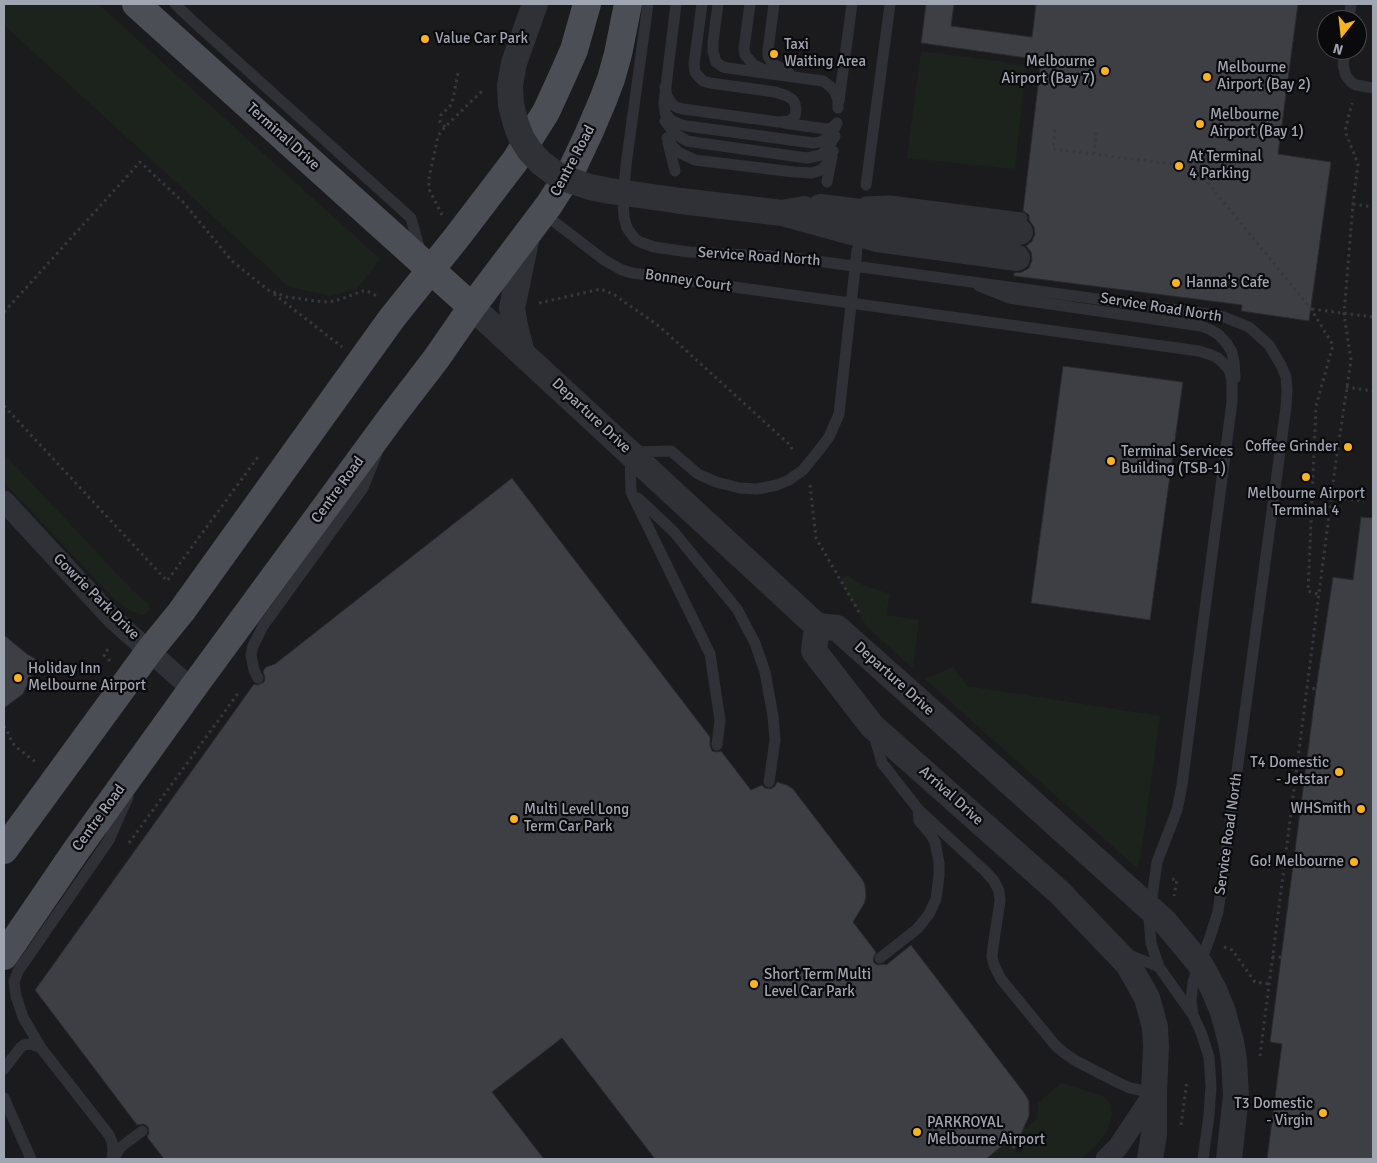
<!DOCTYPE html>
<style>
body{margin:0}
#map{position:relative;width:1377px;height:1163px;overflow:hidden;background:#0f0f11;font-family:Signika,sans-serif}
canvas{display:block}
.frame{position:absolute;inset:0;border:5px solid #a0a5b2;pointer-events:none}
.north{position:absolute;left:1317px;top:10px;width:50px;height:50px;box-sizing:border-box;background:#0a0a0c;border:1px solid #46484e;border-radius:50%;rotate:196deg;font-size:14px;font-weight:700;line-height:20px;text-align:center;color:#a0a5b2}
.north::after{content:'';display:block;margin:auto;width:18px;height:22px;background:#f8b320;clip-path:polygon(50% 0,100% 100%,50% 72%,0 100%)}
</style>
<div id="map">
<canvas width="1377" height="1163"></canvas>
<div class="frame"></div>
<div class="north">N</div>
</div>
<script>
const ctx = document.querySelector('canvas').getContext('2d');
ctx.lineJoin = 'round';
function fill(path, color) {
  ctx.fillStyle = color;
  ctx.fill(path, 'evenodd');
}
function shape(rows) {
  const path = new Path2D();
  for (const r of rows) {
    path.moveTo(r[0], r[1]);
    for (let i = 2; i < r.length; i += 2) path.lineTo(r[i], r[i + 1]);
  }
  return path;
}
function strokePath(path, color, width, dash) {
  ctx.strokeStyle = color;
  ctx.lineWidth = width;
  ctx.lineCap = dash ? 'butt' : 'round';
  ctx.setLineDash(dash || []);
  ctx.stroke(path);
}
function label(font, color, halo, rows, align = 'center') {
  ctx.font = font + ' Signika,sans-serif';
  ctx.lineWidth = 4.5;
  ctx.setLineDash([]);
  ctx.textBaseline = 'middle';
  ctx.strokeStyle = halo;
  ctx.fillStyle = color;
  for (const [text, x, y, turn = 0] of rows) {
    ctx.save();
    ctx.translate(x, y);
    ctx.rotate((+turn || 0) * Math.PI / 180);
    ctx.textAlign = isNaN(turn) ? turn : align;
    if (halo) ctx.strokeText(text, 0, 0);
    ctx.fillText(text, 0, 0);
    ctx.restore();
  }
}
const built = shape([
 [4,4,1373,4,1373,1159,4,1159],
 [1327,20,1357,20,1357,50,1327,50]
]);
const green = shape([
 [4,4,98,4,380,259,357,289,331,296,289,287,176,182,4,25],
 [921,51,1026,65,1015,169,907,158],
 [4,454,133,591,148,603,150,609,146,614,140,614,130,611,114,599,4,482],
 [848,575,858,583,890,594,886,615,919,620,913,668,867,627,840,580],
 [953,667,967,686,1160,716,1141,854,1137,868,925,679],
 [1061,1083,1103,1096,1111,1105,1112,1114,1109,1127,1100,1140,1087,1154,1081,1159,986,1159,1008,1141,1016,1152,1020,1153,1023,1150,1023,1146,1017,1138,1024,1129,1037,1119,1038,1103]
]);
const building = shape([
 [926,4,954,4,951,26,1032,37,1036,4,1298,4,1278,154,1331,162,1309,321,1241,311,1242,305,1014,276,1014,273,1022,272,1029,268,1032,260,1031,252,1026,246,1032,241,1035,234,1034,227,1029,220,1029,215,1023,211,1041,60,921,43,926,4],
 [1063,366,1183,382,1150,620,1031,603,1063,366],
 [512,478,710,737,710,745,712,751,717,752,721,751,751,790,762,785,765,788,771,789,775,786,777,782,787,785,793,789,862,879,865,885,866,897,864,904,853,922,876,952,873,959,874,963,878,965,885,964,886,965,911,945,1025,1094,1029,1101,1029,1116,1014,1150,1008,1141,986,1159,655,1159,562,1038,492,1092,544,1159,164,1159,147,1137,149,1133,148,1127,144,1124,137,1125,35,990,254,684,258,685,264,682,265,678,263,671,266,667,275,664,512,478],
 [1361,517,1373,518,1373,1159,1267,1159,1282,1044,1270,1042,1316,689,1333,577,1353,580,1361,517],
 [4,635,27,654,39,661,23,694,4,708,4,635]
]);
const path = shape([
 [445,127,440,122,441,115,452,104,458,73],
 [1055,130,1053,149,1195,167,1311,309,1333,345,1316,406,1308,591,1318,594],
 [1094,154,1096,133],
 [1195,167,1197,147],
 [1353,204,1373,207],
 [442,215,429,189,429,178,438,136,445,127,484,89],
 [274,294,342,347],
 [539,303,601,289,613,294,659,326,790,445,794,453],
 [1312,309,1373,317],
 [4,312,140,162,183,202,232,261,268,290,287,297,323,302,335,301,363,291,367,291,377,296],
 [1346,387,1373,391],
 [4,406,167,581,258,457],
 [810,485,816,538,859,612],
 [1331,497,1364,501],
 [110,661,104,655,110,646],
 [1306,687,1316,689],
 [4,726,7,731,12,742,16,747,37,763],
 [129,843,239,692],
 [1172,879,1177,880,1174,896],
 [1224,947,1232,950,1255,982,1269,984],
 [1272,957,1281,957],
 [1260,1056,1335,468,1351,360,1344,314,1353,204,1358,164,1345,131,1352,103],
 [1181,1125,1187,1081]
]);
const service = shape([
 [175,4,195,23,411,218,421,254],
 [648,4,626,165,623,201,624,217,627,228,635,239,640,242,654,247,689,252,787,257,1208,314,1224,317,1249,327,1269,345,1281,365,1286,377,1287,390,1286,407,1221,890,1218,912,1209,940,1193,982,1191,1000,1193,1015],
 [676,4,664,103,665,113,671,120,679,124,687,126,813,143,821,142,828,137,834,129,837,123],
 [718,4,713,42,713,51,716,62,723,67,728,68,823,81,831,87,835,92,838,100,838,108],
 [750,4,744,48,745,55,754,65,765,70],
 [774,4,768,50,768,56,772,63,789,73],
 [1349,20,1351,4],
 [1345,50,1343,65,1346,76,1351,82,1356,85,1373,88],
 [665,87,667,96,671,103,676,107,683,109,778,122,790,121,795,116,796,110,795,104,793,100,787,96,775,92,710,83,703,81,698,76,695,72,694,64,702,4],
 [839,101,852,4],
 [665,121,674,133,687,141,700,143,807,158,821,155,827,149,835,136],
 [784,123,826,129,832,128,837,123],
 [667,138,673,147,678,152,695,160,794,172,812,173,821,170,827,164,833,151],
 [668,143,675,171],
 [827,182,832,157],
 [866,185,890,4],
 [543,213,604,260,622,270,632,273,1199,351,1211,355,1218,358,1229,369,1232,381,1232,402,1182,785,1177,810,1157,862,1149,918,1151,943,1159,967],
 [979,286,1009,298,1201,326,1211,330,1219,335,1227,344,1232,352,1234,362,1235,378],
 [638,498,674,532,737,609,755,643,765,672,773,716,775,740,769,782],
 [258,678,254,670,251,655,253,646,263,626,363,488,377,453],
 [874,735,882,763,918,809,919,821,931,835,935,842,939,863,939,876,936,899,929,914,917,929,880,958],
 [717,745,720,720,710,654,631,492,630,452,671,451,698,474,716,482,740,488,757,489,777,485,789,480,803,470,816,454,829,437,839,414,857,250],
 [918,809,986,872,994,881,999,891,1000,901,993,947,992,957,994,965,1001,979,1055,1045,1063,1052,1076,1061,1119,1083,1130,1088,1154,1093],
 [1127,954,1159,967,1193,1015,1201,1032,1209,1057,1211,1086,1209,1115,1203,1159],
 [4,1069,20,1048,24,1045,31,1044,41,1048],
 [4,1098,31,1159],
 [112,1159,113,1150,112,1142,109,1135,41,1048,23,1017,16,996,14,982,18,971,109,840,128,797],
 [113,1159,121,1147,142,1131]
]);
const minor = shape([
 [4,501,114,620,192,689],
 [1106,1159,1118,1147,1154,1093]
]);
const tertiary = shape([
 [681,201,782,213,804,209],
 [472,307,817,626,837,628,937,717],
 [522,353,515,326,512,308,527,236],
 [817,626,814,651,872,726,1059,892,1128,964,1147,998,1155,1027,1156,1046,1154,1093,1154,1134,1150,1159]
]);
const primary = shape([
 [136,4,472,307],
 [4,850,150,650,181,612,392,318,457,237,515,161,546,112,562,77,574,50,587,4],
 [4,956,75,852,192,689,393,415,436,359,472,307,549,205,572,169,589,133,603,100,611,79,618,54,628,4]
]);
const serviceBridge = shape([
 [865,202,890,201,1022,218]
]);
const tertiaryBridge = shape([
 [535,4,514,63,510,85,511,105,516,124,521,137,529,150,541,163,556,174,572,181,590,187,610,191,681,201],
 [820,207,1020,232],
 [782,213,877,239,1017,258],
 [937,717,1165,922,1200,964,1214,990,1223,1012,1231,1042,1234,1060,1236,1095,1229,1159]
]);
const markers = [
 [425,39,5,"#f8b320"],
 [774,54,5,"#f8b320"],
 [1105,71,5,"#f8b320"],
 [1207,77,5,"#f8b320"],
 [1200,124,5,"#f8b320"],
 [1179,166,5,"#f8b320"],
 [1176,283,5,"#f8b320"],
 [1348,447,5,"#f8b320"],
 [1111,461,5,"#f8b320"],
 [1306,477,5,"#f8b320"],
 [18,678,5,"#f8b320"],
 [1339,772,5,"#f8b320"],
 [1361,809,5,"#f8b320"],
 [514,819,5,"#f8b320"],
 [1354,862,5,"#f8b320"],
 [754,984,5,"#f8b320"],
 [1323,1113,5,"#f8b320"],
 [917,1132,5,"#f8b320"]
];
const poiNames = [
 ["Value Car Park",435,39],
 ["Taxi",784,45],
 ["Waiting Area",784,62],
 ["Melbourne",1095,62,"right"],
 ["Airport (Bay 7)",1095,79,"right"],
 ["Melbourne",1217,68],
 ["Airport (Bay 2)",1217,85],
 ["Melbourne",1210,115],
 ["Airport (Bay 1)",1210,132],
 ["At Terminal",1189,157],
 ["4 Parking",1189,174],
 ["Hanna's Cafe",1186,283],
 ["Coffee Grinder",1338,447,"right"],
 ["Terminal Services",1121,452],
 ["Building (TSB-1)",1121,469],
 ["Melbourne Airport",1306,494,"center"],
 ["Terminal 4",1306,511,"center"],
 ["Holiday Inn",28,669],
 ["Melbourne Airport",28,686],
 ["T4 Domestic",1329,763,"right"],
 ["- Jetstar",1329,780,"right"],
 ["WHSmith",1351,809,"right"],
 ["Multi Level Long",524,810],
 ["Term Car Park",524,827],
 ["Go! Melbourne",1344,862,"right"],
 ["Short Term Multi",764,975],
 ["Level Car Park",764,992],
 ["T3 Domestic",1313,1104,"right"],
 ["- Virgin",1313,1121,"right"],
 ["PARKROYAL",927,1123],
 ["Melbourne Airport",927,1140]
];
const streetNames = [
 ["Terminal Drive",283,137,42],
 ["Centre Road",573,161,-62],
 ["Service Road North",759,257,4],
 ["Bonney Court",688,281,8],
 ["Service Road North",1161,308,9],
 ["Departure Drive",591,416,43],
 ["Centre Road",338,490,-54],
 ["Gowrie Park Drive",96,597,45],
 ["Departure Drive",894,679,42],
 ["Arrival Drive",951,796,42],
 ["Centre Road",99,818,-54],
 ["Service Road North",1229,834,-82]
];
fill(built, '#1b1b1e');
fill(green, '#1c231c');
fill(building, '#3e3f44');
strokePath(building, '#29292d', 1);
strokePath(path, '#36383d', 3, [2.5, 4]);
strokePath(service, '#303136', 11);
strokePath(minor, '#303136', 21);
strokePath(tertiary, '#303136', 26);
strokePath(primary, '#4c4e55', 28);
strokePath(serviceBridge, '#303136', 11);
strokePath(tertiaryBridge, '#303136', 26);
for (const [x, y, r, color] of markers) {
  const dot = new Path2D();
  dot.arc(x, y, r, 0, 2 * Math.PI);
  ctx.fillStyle = color;
  ctx.fill(dot);
  strokePath(dot, '#0a0a0c', 2);
}
label('15px', '#a0a5b2', '#0a0a0c', poiNames, 'left');
label('15px', '#a0a5b2', '#0a0a0c', streetNames);
</script>
